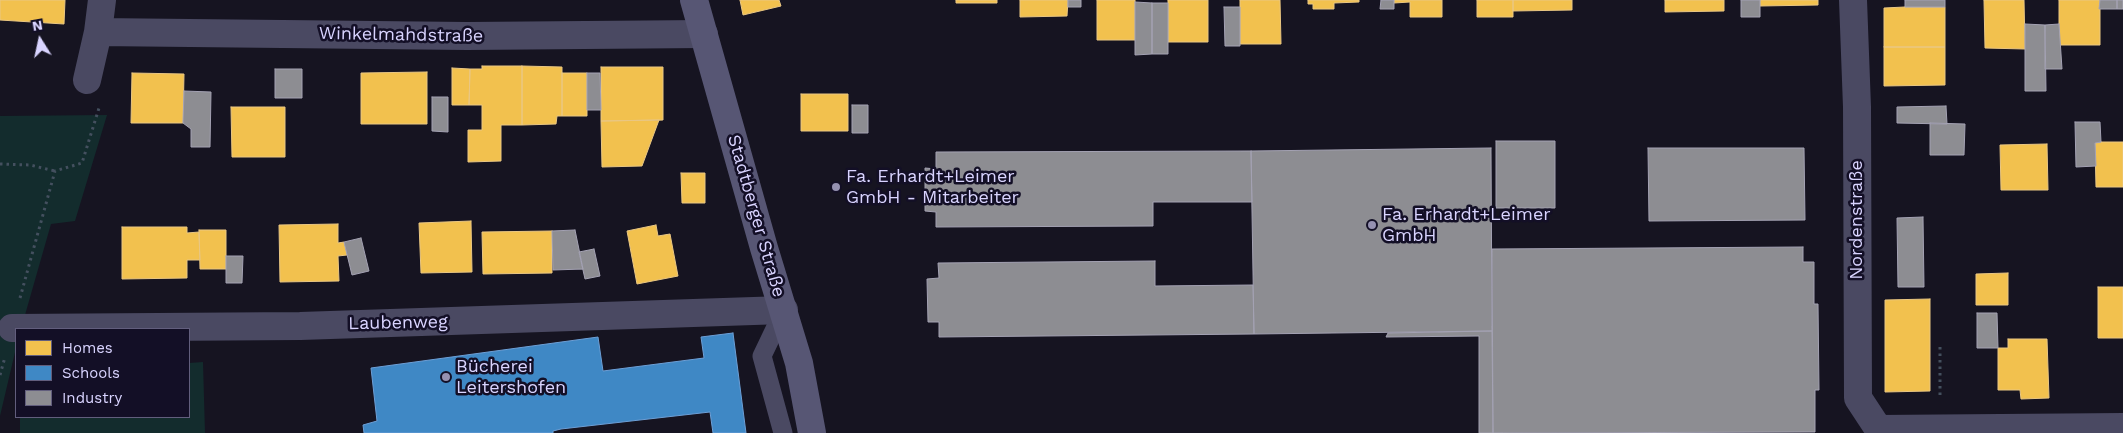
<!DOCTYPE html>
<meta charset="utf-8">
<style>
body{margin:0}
#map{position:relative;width:2123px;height:433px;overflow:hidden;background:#161421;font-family:"Work Sans",sans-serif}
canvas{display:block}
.legend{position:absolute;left:15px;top:328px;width:175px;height:90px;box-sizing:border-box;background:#130f26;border:1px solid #625e7d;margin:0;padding:6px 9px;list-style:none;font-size:15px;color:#d9d4ff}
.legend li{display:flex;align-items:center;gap:10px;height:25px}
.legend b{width:25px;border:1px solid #625e7d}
.north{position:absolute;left:15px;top:15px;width:50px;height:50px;-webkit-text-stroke:4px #130f26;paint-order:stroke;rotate:350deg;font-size:14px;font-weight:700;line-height:20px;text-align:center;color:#d9d4ff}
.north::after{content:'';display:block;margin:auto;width:18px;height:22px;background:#d9d4ff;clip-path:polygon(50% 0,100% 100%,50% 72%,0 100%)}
</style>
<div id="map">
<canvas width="2123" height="433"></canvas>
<ul class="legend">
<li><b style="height:14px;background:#f2c14e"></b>Homes</li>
<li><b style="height:14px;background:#3f88c5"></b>Schools</li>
<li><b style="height:14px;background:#8d8d92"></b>Industry</li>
</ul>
<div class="north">N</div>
</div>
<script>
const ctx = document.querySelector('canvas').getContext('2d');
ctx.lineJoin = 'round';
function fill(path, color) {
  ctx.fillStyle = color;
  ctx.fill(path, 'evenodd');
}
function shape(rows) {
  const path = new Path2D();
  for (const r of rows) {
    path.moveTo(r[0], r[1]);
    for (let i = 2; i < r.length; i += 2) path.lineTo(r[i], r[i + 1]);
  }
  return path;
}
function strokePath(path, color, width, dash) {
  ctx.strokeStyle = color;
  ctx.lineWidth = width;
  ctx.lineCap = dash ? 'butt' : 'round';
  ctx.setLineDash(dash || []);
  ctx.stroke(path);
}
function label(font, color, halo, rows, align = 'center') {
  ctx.font = font + ' "Work Sans",sans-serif';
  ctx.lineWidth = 5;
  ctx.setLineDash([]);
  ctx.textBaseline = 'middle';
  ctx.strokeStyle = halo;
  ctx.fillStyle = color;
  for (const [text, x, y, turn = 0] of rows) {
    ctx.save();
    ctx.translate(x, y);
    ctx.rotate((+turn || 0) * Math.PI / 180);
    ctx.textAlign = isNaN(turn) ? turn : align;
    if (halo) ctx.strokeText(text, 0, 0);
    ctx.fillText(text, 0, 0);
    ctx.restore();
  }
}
const green = shape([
 [107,115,75,221,51,224,21,329,16,329,16,348,0,416,0,116],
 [203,362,205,433,20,433,20,417,189,417,189,363]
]);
const homes = shape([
 [0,0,65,0,64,24,0,20,0,0],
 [740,0,779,0,781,6,743,15,740,0],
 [956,0,997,0,997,3,956,3,956,0],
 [1020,0,1068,0,1067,16,1020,17,1020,0],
 [1097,0,1135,0,1135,40,1097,40,1097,0],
 [1168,0,1208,0,1208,42,1168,42,1168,0],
 [1240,0,1280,0,1281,44,1240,44,1240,0],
 [1308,0,1359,0,1359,2,1334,3,1334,9,1313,9,1313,4,1308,4,1308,0],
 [1394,0,1442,0,1442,17,1410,17,1410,2,1394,3,1394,0],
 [1477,0,1513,0,1513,17,1477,17,1477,0],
 [1513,0,1572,0,1572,10,1513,11,1513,0],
 [1665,0,1724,0,1724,11,1665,12,1665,0],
 [1760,0,1818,0,1818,5,1760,6,1760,0],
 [1984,0,2024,0,2025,49,1985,48,1984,0],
 [2059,0,2100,0,2100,45,2059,45,2059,0],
 [1905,7,1945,7,1945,47,1884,47,1884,8,1905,7],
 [1884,47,1945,47,1945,85,1884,86,1884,47],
 [482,66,522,66,522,125,501,125,501,161,468,162,468,130,482,130,482,105,469,105,470,69,482,69,482,66],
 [522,66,562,67,562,116,557,116,556,124,522,125,522,66],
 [601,67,663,67,663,120,601,121,601,67],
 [452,68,470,69,469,105,452,105,452,68],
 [427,72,427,124,361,124,361,73,427,72],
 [132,73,184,74,183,123,131,123,132,73],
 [562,73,587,73,587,116,562,116,562,73],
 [801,94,848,94,848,131,801,131,801,94],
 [231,107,285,107,285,157,232,157,231,107],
 [659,120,642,166,602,167,601,121,659,120],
 [2101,142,2123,142,2123,187,2096,187,2095,143,2101,142],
 [2047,144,2048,190,2001,190,2000,145,2047,144],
 [681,173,705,173,705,203,682,203,681,173],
 [471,221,472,272,421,273,419,223,471,221],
 [338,224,338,243,344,242,347,255,338,256,339,281,280,282,279,225,338,224],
 [656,225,658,236,670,234,678,276,637,284,627,231,656,225],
 [122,227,187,227,187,233,199,232,200,260,187,260,187,278,122,279,122,227],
 [199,230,226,230,226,269,200,269,199,230],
 [552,231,552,273,483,274,482,232,552,231],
 [2008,273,2008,305,1976,305,1976,274,2008,273],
 [2098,287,2123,287,2123,338,2098,338,2098,287],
 [1930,299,1930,391,1885,392,1885,300,1930,299],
 [2008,339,2047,339,2049,398,2021,399,2020,390,1998,390,1998,348,2008,348,2008,339]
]);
const schools = shape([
 [733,333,746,433,713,433,710,412,561,429,553,431,553,433,364,433,363,425,377,421,371,368,598,337,603,371,704,358,701,337,733,333]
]);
const industry = shape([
 [1068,0,1081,0,1081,7,1068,7,1068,0],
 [1381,0,1394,0,1394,9,1380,9,1381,0],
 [1741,0,1760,0,1760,17,1741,17,1741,0],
 [1905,0,1945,0,1945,7,1905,7,1905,0],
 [2100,0,2117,0,2117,9,2099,9,2100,0],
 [2117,0,2123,0,2123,9,2117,9,2117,0],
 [1135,2,1152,3,1152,54,1135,55,1135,2],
 [1152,3,1168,3,1168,54,1152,54,1152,3],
 [1224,7,1240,7,1240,46,1225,46,1224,7],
 [2025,24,2045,25,2046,91,2025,91,2025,24],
 [2059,24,2062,69,2045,69,2045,25,2059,24],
 [275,69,302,69,302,98,275,98,275,69],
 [587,73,600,73,601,110,587,110,587,73],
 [184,91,211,92,210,147,191,147,191,129,183,123,184,91],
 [432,97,448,97,448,132,432,131,432,97],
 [852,105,868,105,868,133,852,133,852,105],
 [1946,106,1947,124,1897,123,1897,107,1946,106],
 [2075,122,2100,122,2101,142,2095,143,2096,166,2076,167,2075,122],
 [1930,123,1965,124,1964,155,1930,155,1930,123],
 [1496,141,1555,141,1555,208,1496,208,1496,141],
 [1491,148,1492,331,1254,334,1251,151,1491,148],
 [1648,148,1804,148,1805,220,1649,221,1648,148],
 [1251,151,1252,202,1153,202,1153,226,936,227,936,212,925,211,925,168,936,169,936,152,1251,151],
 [1923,217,1924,287,1898,287,1897,218,1923,217],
 [575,230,583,269,553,270,552,231,575,230],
 [361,238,369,271,352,275,344,242,361,238],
 [1803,247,1803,262,1814,262,1814,304,1818,304,1819,390,1815,390,1815,432,1493,433,1492,249,1803,247],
 [594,249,600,276,585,279,579,252,594,249],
 [226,256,243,256,242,283,226,283,226,256],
 [1155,261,1155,286,1253,285,1254,334,939,337,939,322,928,322,927,279,939,278,938,263,1155,261],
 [1977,313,1997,313,1998,348,1977,348,1977,313],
 [1492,331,1493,433,1479,433,1479,336,1386,337,1388,333,1492,331]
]);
const path = shape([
 [0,164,30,165,55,171],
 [20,298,55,171,82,163,99,108],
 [1940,347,1940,399],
 [0,375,5,357]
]);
const lane = shape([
 [783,433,762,356,784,310]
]);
const street = shape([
 [1853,0,1857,107,1858,398,1881,433],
 [98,32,467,36,704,34],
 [87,80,98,32,102,0],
 [12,328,300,326,784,310],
 [1878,429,2123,427]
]);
const secondary = shape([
 [694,0,764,248,799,363,812,433]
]);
const markers = [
 [836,187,5,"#9591b1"],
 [1372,225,5,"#9591b1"],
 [446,377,5,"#9591b1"]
];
const streetNames = [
 ["Winkelmahdstraße",401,35,1],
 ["Stadtberger Straße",756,216,74],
 ["Nordenstraße",1857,220,-90],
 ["Laubenweg",398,323,-1]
];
const poiNames = [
 ["Fa. Erhardt+Leimer",846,177],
 ["GmbH - Mitarbeiter",846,198],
 ["Fa. Erhardt+Leimer",1382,215],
 ["GmbH",1382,236],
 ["Bücherei",456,367],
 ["Leitershofen",456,388]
];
fill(green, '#132c2d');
fill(homes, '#f2c14e');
strokePath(homes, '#eac783', 1);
fill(schools, '#3f88c5');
strokePath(schools, '#6d9fd6', 1);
fill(industry, '#8d8d92');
strokePath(industry, '#a4a2b3', 1);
strokePath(path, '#44505f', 3, [2.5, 4]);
strokePath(lane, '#4a4962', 19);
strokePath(street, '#4a4962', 28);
strokePath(secondary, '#575674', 28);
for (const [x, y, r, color] of markers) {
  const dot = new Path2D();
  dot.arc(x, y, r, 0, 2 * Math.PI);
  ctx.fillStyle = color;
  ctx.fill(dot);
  strokePath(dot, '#130f26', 2);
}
label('18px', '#d9d4ff', '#130f26', streetNames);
label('18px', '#d9d4ff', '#130f26', poiNames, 'left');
</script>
